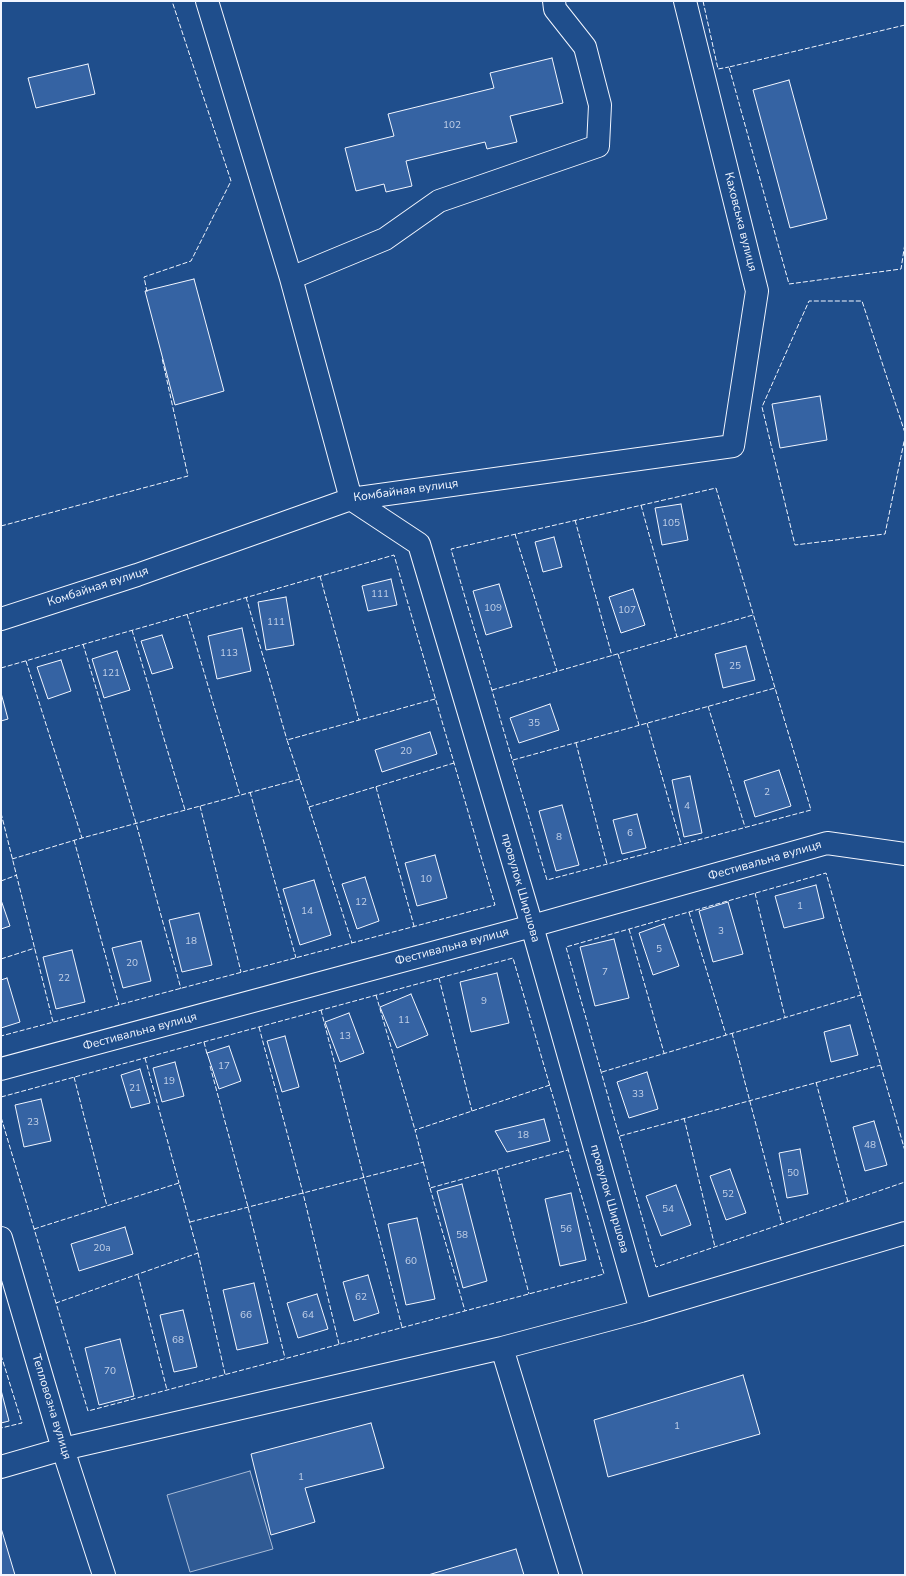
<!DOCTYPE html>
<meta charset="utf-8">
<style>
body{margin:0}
#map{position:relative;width:906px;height:1576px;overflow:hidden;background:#1f4e8c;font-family:"Nunito Sans",sans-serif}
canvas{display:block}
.frame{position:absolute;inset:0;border:2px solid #f2f6ff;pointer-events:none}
</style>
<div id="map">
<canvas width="906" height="1576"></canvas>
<div class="frame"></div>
</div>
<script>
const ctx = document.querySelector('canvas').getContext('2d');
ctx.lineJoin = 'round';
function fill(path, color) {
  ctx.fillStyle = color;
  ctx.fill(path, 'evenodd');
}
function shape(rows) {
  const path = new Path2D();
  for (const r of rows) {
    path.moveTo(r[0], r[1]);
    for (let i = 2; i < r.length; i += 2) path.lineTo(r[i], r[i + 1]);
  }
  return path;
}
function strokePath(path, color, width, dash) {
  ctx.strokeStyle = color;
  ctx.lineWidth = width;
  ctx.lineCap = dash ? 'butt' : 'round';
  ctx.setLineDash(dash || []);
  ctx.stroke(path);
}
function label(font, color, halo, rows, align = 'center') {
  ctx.font = font + ' "Nunito Sans",sans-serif';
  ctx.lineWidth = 3;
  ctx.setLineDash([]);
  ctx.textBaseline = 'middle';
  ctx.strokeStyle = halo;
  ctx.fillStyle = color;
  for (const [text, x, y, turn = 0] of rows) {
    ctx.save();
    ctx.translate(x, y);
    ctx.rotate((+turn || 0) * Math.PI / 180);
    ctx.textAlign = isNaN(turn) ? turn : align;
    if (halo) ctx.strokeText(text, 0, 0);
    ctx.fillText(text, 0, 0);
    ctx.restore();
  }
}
const parking = shape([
 [250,1471,273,1549,190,1572,167,1495,250,1471]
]);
const building = shape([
 [552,58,563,103,510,116,517,142,487,149,485,142,406,161,412,186,386,192,384,184,356,191,345,148,394,136,388,114,494,88,490,73,552,58],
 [88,64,95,94,36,108,28,78,88,64],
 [789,80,827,219,790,228,753,90,789,80],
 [194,279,224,391,175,405,145,291,194,279],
 [820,396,827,440,780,448,772,404,820,396],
 [681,504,688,540,662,545,655,508,681,504],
 [554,537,562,567,543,572,535,542,554,537],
 [391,579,397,605,368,611,362,586,391,579],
 [499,584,512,627,486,635,473,591,499,584],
 [633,589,645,625,621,633,609,597,633,589],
 [286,597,294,645,266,650,258,602,286,597],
 [242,628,251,671,217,679,208,636,242,628],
 [162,635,173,668,152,674,141,641,162,635],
 [746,646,755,680,723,688,715,654,746,646],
 [117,651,130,690,104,698,92,659,117,651],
 [61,660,71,691,48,699,37,667,61,660],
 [1,693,8,719,1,721,1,693],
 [550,704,559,730,519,743,510,718,550,704],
 [430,732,437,754,382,772,375,750,430,732],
 [779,770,791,806,755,817,744,781,779,770],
 [690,776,702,833,684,837,672,780,690,776],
 [562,805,579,865,556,871,539,811,562,805],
 [637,814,646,848,622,854,613,820,637,814],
 [435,855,447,898,417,906,405,863,435,855],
 [365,877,379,921,357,929,342,884,365,877],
 [314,880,331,935,300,945,283,889,314,880],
 [816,885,824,918,784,928,775,896,816,885],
 [1,900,10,926,1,929,1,900],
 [728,902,743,954,713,962,699,911,728,902],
 [199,913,212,965,182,972,169,920,199,913],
 [664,924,679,966,653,975,639,933,664,924],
 [614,939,629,998,595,1006,580,947,614,939],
 [141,941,151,981,123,988,112,948,141,941],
 [72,950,85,1002,56,1009,43,957,72,950],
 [497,973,509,1023,471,1032,460,982,497,973],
 [7,978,20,1022,1,1028,1,980,7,978],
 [411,994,428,1035,397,1048,380,1007,411,994],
 [349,1013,364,1053,340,1062,325,1022,349,1013],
 [850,1025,858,1055,831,1062,824,1032,850,1025],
 [285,1036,299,1087,282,1092,267,1041,285,1036],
 [229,1046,241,1081,219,1089,207,1053,229,1046],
 [175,1062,184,1096,162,1102,153,1068,175,1062],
 [140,1069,150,1103,131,1108,121,1075,140,1069],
 [647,1072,658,1109,629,1118,617,1082,647,1072],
 [41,1099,51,1141,24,1147,15,1105,41,1099],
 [544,1119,550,1141,507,1152,495,1131,544,1119],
 [874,1121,887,1165,865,1171,853,1127,874,1121],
 [800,1149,808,1194,787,1198,779,1153,800,1149],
 [730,1169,746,1213,726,1220,710,1176,730,1169],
 [462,1184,487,1281,463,1288,437,1191,462,1184],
 [676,1185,691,1225,661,1236,646,1196,676,1185],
 [571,1193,586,1260,560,1266,545,1199,571,1193],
 [417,1218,435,1299,406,1305,388,1224,417,1218],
 [125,1227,133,1254,79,1271,71,1244,125,1227],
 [368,1275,379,1313,354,1321,343,1282,368,1275],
 [254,1283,268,1343,237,1350,223,1290,254,1283],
 [317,1294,328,1329,298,1338,287,1303,317,1294],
 [183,1310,197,1367,174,1372,160,1315,183,1310],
 [120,1339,134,1396,99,1405,85,1348,120,1339],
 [743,1375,760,1434,608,1477,594,1420,743,1375],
 [1,1390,9,1421,1,1423,1,1390],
 [371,1423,384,1468,305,1488,315,1522,271,1535,251,1454,371,1423],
 [1,1528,15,1575,1,1575,1,1528],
 [516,1549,524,1575,428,1575,516,1549]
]);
const minor = shape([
 [207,1,291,278,351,499,419,544,532,926,641,1311],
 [291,278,385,239,439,201,598,146,600,105,585,47,555,9,554,1],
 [1,619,137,575,351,499,733,446,757,291,685,1],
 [1,1069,532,926,827,843,905,854],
 [1,1238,63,1449,104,1575],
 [502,1348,571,1575],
 [1,1467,63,1449,502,1348,641,1311,905,1233]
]);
const fence = shape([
 [703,1,718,69,729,67],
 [905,25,729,67,789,284,901,269,905,243],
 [147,292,144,277,191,261,231,181,172,1],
 [905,433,862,301,809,301,762,407,795,545,885,534,905,437],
 [716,488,811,810,547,880,451,549,716,488],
 [641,505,677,637],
 [575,520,612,656],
 [1,526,188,476,162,358],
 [515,534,557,671],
 [320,576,359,720],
 [246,597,287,740],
 [187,614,240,795],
 [132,630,185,810],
 [83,644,136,823,181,989],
 [618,654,639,725],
 [26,661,82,838],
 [1,668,394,555,495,905,1,1036],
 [492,690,753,615],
 [435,699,287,740,309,807,454,763],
 [708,706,745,827],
 [647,723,681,844],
 [576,743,607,864],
 [513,760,775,688],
 [376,787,414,926],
 [250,792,296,958],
 [200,806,241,972],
 [309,807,352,943],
 [1,813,53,1022],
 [74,840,119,1005],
 [12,859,82,838,300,779],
 [1,881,17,875],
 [755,893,785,1017],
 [689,912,726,1035],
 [629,929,664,1053],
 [1,959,35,948],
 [439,978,472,1111],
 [376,995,415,1130],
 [321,1010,402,1327],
 [259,1027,303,1193,339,1344],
 [732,1033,782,1224],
 [204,1042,207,1054],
 [145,1058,179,1183],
 [210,1066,248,1207,285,1358],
 [602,1072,861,995],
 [74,1077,107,1206],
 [816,1082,848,1202],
 [550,1085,415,1130,430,1188,568,1150],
 [1,1097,513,958,604,1274,88,1411,1,1117],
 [684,1118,715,1247],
 [620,1136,881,1065],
 [905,1151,826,873,566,947,656,1267,905,1182],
 [497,1170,529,1294],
 [430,1188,465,1311],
 [190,1222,424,1162],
 [34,1229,179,1183,198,1253,56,1303],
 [198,1253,225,1374],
 [138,1275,167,1390],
 [1,1355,22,1423,1,1428]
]);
const numberNames = [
 ["102",452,126],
 ["105",671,524],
 ["111",380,595],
 ["109",493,609],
 ["107",627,611],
 ["111",276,623],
 ["113",229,654],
 ["25",735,667],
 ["121",111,674],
 ["35",534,724],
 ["20",406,752],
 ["2",767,793],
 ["4",687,807],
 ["6",630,834],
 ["8",559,838],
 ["10",426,880],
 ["12",361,903],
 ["1",800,907],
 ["14",307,912],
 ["3",721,932],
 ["18",191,942],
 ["5",659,950],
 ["20",132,964],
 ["7",605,973],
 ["22",64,979],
 ["9",484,1002],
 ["11",404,1021],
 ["13",345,1037],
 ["17",224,1067],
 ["19",169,1082],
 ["21",135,1089],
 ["33",638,1095],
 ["23",33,1123],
 ["18",523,1136],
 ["48",870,1146],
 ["50",793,1174],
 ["52",728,1195],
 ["54",668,1210],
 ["56",566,1230],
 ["58",462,1236],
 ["20а",102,1249],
 ["60",411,1262],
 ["62",361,1298],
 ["66",246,1316],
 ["64",308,1316],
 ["68",178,1341],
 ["70",110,1372],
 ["1",677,1427],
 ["1",301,1478]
];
const streetNames = [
 ["Каховська вулиця",740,222,76],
 ["Комбайная вулиця",406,491,-8],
 ["Комбайная вулиця",98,587,-18],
 ["Фестивальна вулиця",765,861,-16],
 ["провулок Ширшова",520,888,74],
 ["Фестивальна вулиця",452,947,-15],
 ["Фестивальна вулиця",140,1032,-15],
 ["провулок Ширшова",609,1199,74],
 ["Тепловозна вулиця",51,1407,73]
];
fill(parking, '#305b95');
strokePath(parking, '#a8bbd7', 1);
fill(building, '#3563a3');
strokePath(building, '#f2f6ff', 1);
strokePath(minor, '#f2f6ff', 24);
strokePath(minor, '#1f4e8c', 22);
strokePath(fence, '#f2f6ff', 1, [5, 2]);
label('10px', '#c3d1e8', null, numberNames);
label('12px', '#f2f6ff', '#1f4e8c', streetNames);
</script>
